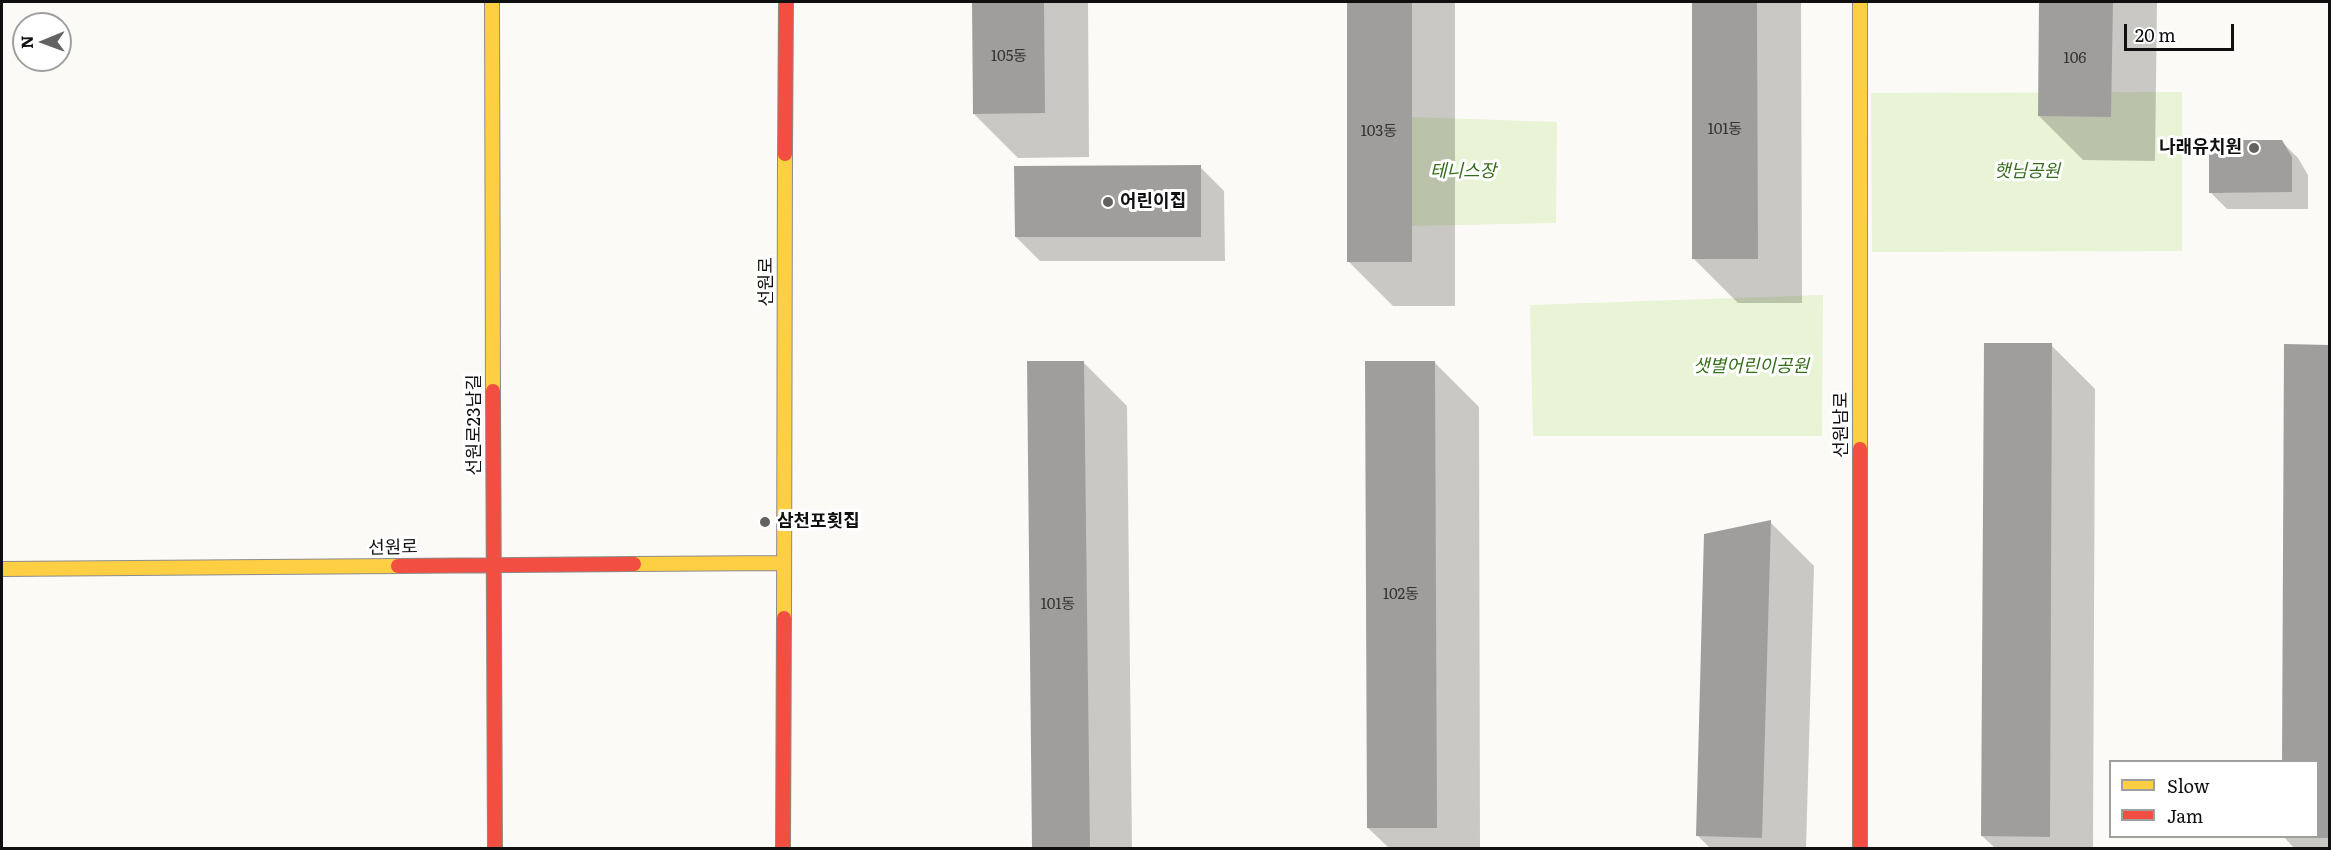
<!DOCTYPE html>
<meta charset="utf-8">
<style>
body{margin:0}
#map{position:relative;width:2331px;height:850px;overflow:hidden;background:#fcfaf7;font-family:Literata,serif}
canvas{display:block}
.frame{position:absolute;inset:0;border:3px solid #101010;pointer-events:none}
.legend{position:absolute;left:2109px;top:760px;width:210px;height:78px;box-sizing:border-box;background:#fff;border:2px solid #9f9f9f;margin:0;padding:8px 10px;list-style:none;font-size:18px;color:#101010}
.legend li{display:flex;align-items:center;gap:12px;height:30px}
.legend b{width:30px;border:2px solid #9f9f9f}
.north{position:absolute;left:12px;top:12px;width:60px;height:60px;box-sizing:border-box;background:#fff;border:2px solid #9f9f9f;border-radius:50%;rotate:269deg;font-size:16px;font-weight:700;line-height:24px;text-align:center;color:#101010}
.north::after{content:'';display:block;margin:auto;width:21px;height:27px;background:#636261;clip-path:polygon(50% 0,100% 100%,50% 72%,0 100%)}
.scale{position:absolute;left:2124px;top:24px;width:110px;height:27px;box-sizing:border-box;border:3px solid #101010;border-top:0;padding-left:8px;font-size:18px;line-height:21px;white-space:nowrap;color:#101010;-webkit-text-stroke:4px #fff;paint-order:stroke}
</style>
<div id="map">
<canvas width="2331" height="850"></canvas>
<div class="frame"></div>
<ul class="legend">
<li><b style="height:8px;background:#ffcf43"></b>Slow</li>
<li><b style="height:8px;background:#f24e42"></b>Jam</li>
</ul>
<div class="north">N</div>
<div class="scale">20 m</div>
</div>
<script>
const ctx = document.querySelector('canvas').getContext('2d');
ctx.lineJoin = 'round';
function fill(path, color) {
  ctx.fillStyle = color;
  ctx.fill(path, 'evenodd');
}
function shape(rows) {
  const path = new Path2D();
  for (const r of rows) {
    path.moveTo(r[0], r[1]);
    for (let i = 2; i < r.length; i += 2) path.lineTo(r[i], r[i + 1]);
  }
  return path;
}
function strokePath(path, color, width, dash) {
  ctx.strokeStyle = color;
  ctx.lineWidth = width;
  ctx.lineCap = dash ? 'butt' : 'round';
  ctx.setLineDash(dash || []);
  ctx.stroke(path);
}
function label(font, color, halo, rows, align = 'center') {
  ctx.font = font + ' Literata,"Noto Sans KR",serif';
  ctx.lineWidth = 6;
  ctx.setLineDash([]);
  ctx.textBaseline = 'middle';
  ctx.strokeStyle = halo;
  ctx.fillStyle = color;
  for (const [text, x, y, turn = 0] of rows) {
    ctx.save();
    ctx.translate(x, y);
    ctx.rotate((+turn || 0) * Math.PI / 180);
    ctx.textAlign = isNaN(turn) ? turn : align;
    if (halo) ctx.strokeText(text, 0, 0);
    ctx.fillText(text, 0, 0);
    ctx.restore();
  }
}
const green = shape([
 [2182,92,2182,251,1872,252,1871,93],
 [1412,117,1557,122,1556,223,1409,226],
 [1823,295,1822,436,1533,436,1530,305]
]);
const shadow = shape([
 [973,2,1088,2,1089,157,1018,158,974,114],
 [1349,2,1455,2,1455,306,1393,306,1349,262],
 [1693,2,1801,2,1802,303,1738,303,1694,259],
 [2040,2,2157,2,2155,161,2083,160,2039,116],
 [2281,141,2298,158,2308,175,2308,209,2227,209,2210,192],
 [1200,167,1224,191,1225,261,1040,261,1016,237],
 [2051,345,2095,389,2093,848,1995,848,1982,836],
 [2330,346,2330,848,2294,848,2283,836,2318,836,2318,762],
 [1083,362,1127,406,1132,848,1034,848,1028,363],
 [1435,363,1479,407,1480,848,1389,848,1368,828],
 [1770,522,1814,566,1806,848,1710,848,1698,836]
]);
const building = shape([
 [972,2,1044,2,1045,113,973,114],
 [1347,2,1412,2,1412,262,1347,262],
 [1692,2,1757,2,1758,259,1692,259],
 [2039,2,2113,2,2111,117,2038,116],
 [2209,140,2282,140,2292,157,2292,192,2209,193],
 [1201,165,1201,237,1015,237,1014,166],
 [1984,343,2052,343,2050,837,1981,836],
 [2284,344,2330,345,2330,838,2318,838,2318,762,2282,762],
 [1027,361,1084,361,1090,848,1032,848],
 [1365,361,1435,361,1437,828,1367,828],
 [1771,520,1762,838,1696,836,1704,534]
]);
const slow = shape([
 [492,2,493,391],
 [1860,2,1860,449],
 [634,564,784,563],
 [2,569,398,566],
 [784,618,785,154]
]);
const jam = shape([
 [785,154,786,2],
 [493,391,495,848],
 [1860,449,1860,848],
 [398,566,634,564],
 [783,848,784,618]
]);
const markers = [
 [2254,148,6,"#636261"],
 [1108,202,6,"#636261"],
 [765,522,6,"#636261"]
];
const numberNames = [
 ["105동",1009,57],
 ["106",2075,59],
 ["101동",1725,130],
 ["103동",1379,132],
 ["102동",1401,595],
 ["101동",1058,605]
];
const poiNames = [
 ["나래유치원",2242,148,"right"],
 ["어린이집",1120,202],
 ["삼천포횟집",777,522]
];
const parkNames = [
 ["테니스장",1463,172],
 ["햇님공원",2027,172],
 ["샛별어린이공원",1751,367]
];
const streetNames = [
 ["선원로",767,282,-90],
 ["선원로23남길",475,425,-90],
 ["선원남로",1842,425,-90],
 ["선원로",393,548,-1]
];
fill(green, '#e9f3d5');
fill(shadow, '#0003');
fill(building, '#a09e9c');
strokePath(slow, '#8d8c8b', 16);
strokePath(jam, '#8d8c8b', 16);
strokePath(slow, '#ffcf43', 14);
strokePath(jam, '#f24e42', 14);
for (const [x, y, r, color] of markers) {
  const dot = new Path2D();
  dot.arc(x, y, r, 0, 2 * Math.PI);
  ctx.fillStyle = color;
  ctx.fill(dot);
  strokePath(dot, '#fff', 2);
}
label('15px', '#343433', null, numberNames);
label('bold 18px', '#101010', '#fff', poiNames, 'left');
label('italic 18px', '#356e1a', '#fff', parkNames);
label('18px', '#101010', '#fff', streetNames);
</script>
